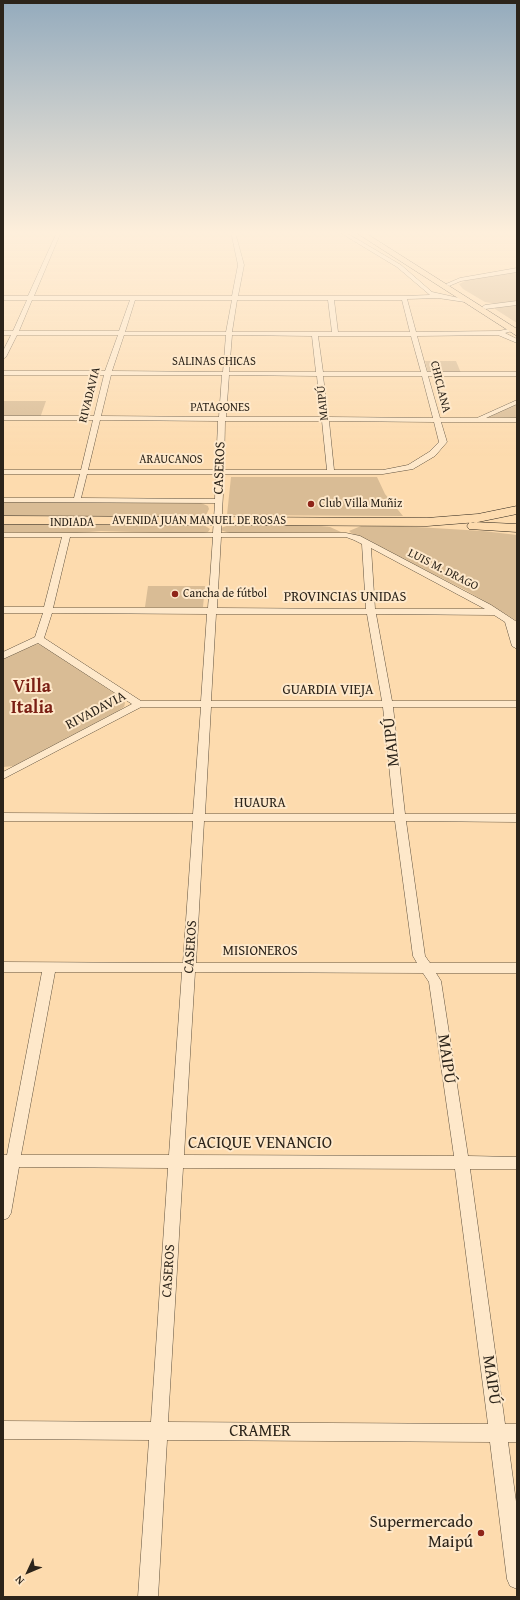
<!DOCTYPE html>
<meta charset="utf-8">
<style>
body{margin:0}
#map{position:relative;width:520px;height:1600px;overflow:hidden;background:#fddbae;font-family:"Gentium Book Plus",serif}
canvas{display:block}
.frame{position:absolute;inset:0;border:4px solid #2c241a;pointer-events:none}
.north{position:absolute;left:8px;top:1552px;width:40px;height:40px;-webkit-text-stroke:3px #fee8ca;paint-order:stroke;rotate:226deg;font-size:11px;font-weight:700;line-height:16px;text-align:center;color:#2c241a}
.north::after{content:'';display:block;margin:auto;width:14px;height:18px;background:#2c241a;clip-path:polygon(50% 0,100% 100%,50% 72%,0 100%)}
</style>
<div id="map">
<canvas width="520" height="1600"></canvas>
<div class="frame"></div>
<div class="north">N</div>
</div>
<script>
const ctx = document.querySelector('canvas').getContext('2d');
ctx.lineJoin = 'round';
function fill(path, color) {
  ctx.fillStyle = color;
  ctx.fill(path, 'evenodd');
}
function shape(rows) {
  const path = new Path2D();
  for (const r of rows) {
    path.moveTo(r[0], r[1]);
    for (let i = 2; i < r.length; i += 2) path.lineTo(r[i], r[i + 1]);
  }
  return path;
}
function strokePath(path, color, width, dash) {
  ctx.strokeStyle = color;
  ctx.lineWidth = width;
  ctx.lineCap = dash ? 'butt' : 'round';
  ctx.setLineDash(dash || []);
  ctx.stroke(path);
}
function label(font, color, halo, rows, align = 'center') {
  ctx.font = font + ' "Gentium Book Plus",serif';
  ctx.lineWidth = 4;
  ctx.setLineDash([]);
  ctx.textBaseline = 'middle';
  ctx.strokeStyle = halo;
  ctx.fillStyle = color;
  for (const [text, x, y, turn = 0] of rows) {
    ctx.save();
    ctx.translate(x, y);
    ctx.rotate((+turn || 0) * Math.PI / 180);
    ctx.textAlign = isNaN(turn) ? turn : align;
    if (halo) ctx.strokeText(text, 0, 0);
    ctx.fillText(text, 0, 0);
    ctx.restore();
  }
}
const green = shape([
 [517,271,517,301,498,304,485,302,463,289,459,284,467,280],
 [517,304,517,323,495,309,495,308],
 [425,361,456,361,461,373,428,373],
 [3,401,46,401,40,418,3,417],
 [517,404,517,418,489,417],
 [231,477,377,477,385,494,403,516,227,515],
 [3,501,201,503,208,506,209,509,206,515,197,518,3,519],
 [3,523,202,524,210,529,208,532,199,534,101,531,77,533,3,532],
 [229,525,312,525,330,527,341,532,230,533,220,530,221,528],
 [383,525,483,531,517,535,517,621,467,591,353,534,349,531,361,526],
 [148,586,205,586,203,607,145,607],
 [38,644,43,646,123,699,125,703,124,707,118,711,14,766,3,767,3,659,34,645]
]);
const street = shape([
 [57,232,61,232,34,296,232,296,238,265,231,232,235,232,244,265,238,296,404,296,430,295,397,267,339,232,345,232,401,265,432,292,468,300,465,302,438,298,407,299,416,332,499,331,513,328,516,330,505,333,517,339,517,343,498,335,417,336,427,372,517,372,517,376,428,376,440,418,477,418,517,400,517,404,486,418,517,418,517,422,441,422,447,442,435,456,413,469,383,474,224,474,221,533,346,533,360,536,491,605,517,622,517,649,512,646,505,622,494,615,376,614,392,701,517,701,517,707,393,707,405,814,517,814,517,822,406,821,425,956,430,963,517,963,517,973,436,973,441,981,468,1156,517,1157,517,1169,470,1169,505,1424,517,1424,517,1442,508,1442,517,1509,517,1589,510,1586,507,1579,490,1442,167,1440,158,1597,138,1597,149,1440,3,1439,3,1421,151,1422,168,1168,19,1167,11,1213,8,1218,3,1220,3,1155,7,1155,42,972,3,972,3,962,183,963,193,821,3,821,3,813,193,814,201,707,141,707,3,779,3,772,132,704,38,643,3,659,3,652,35,637,43,613,3,613,3,607,44,607,62,537,3,537,3,533,213,533,215,503,3,502,3,498,74,498,80,474,3,474,3,470,81,470,93,420,3,420,3,416,94,416,104,375,3,375,3,371,105,371,118,335,17,335,6,357,3,359,3,351,11,335,3,335,3,331,13,331,27,300,3,300,3,296,28,296,57,232],
 [32,300,130,300,119,331,19,331,32,300],
 [135,300,232,300,226,332,125,332,135,300],
 [237,300,328,300,332,332,232,332,237,300],
 [334,300,402,300,410,332,338,332,334,300],
 [124,335,226,335,223,372,112,371,124,335],
 [232,335,312,336,316,372,229,372,232,335],
 [318,336,411,336,421,372,323,372,318,336],
 [111,375,222,375,219,417,101,416,111,375],
 [229,375,317,376,321,417,226,417,229,375],
 [323,376,422,376,433,418,328,417,323,376],
 [100,420,218,421,216,470,88,470,100,420],
 [225,421,322,421,327,470,224,470,225,421],
 [329,421,434,422,439,442,429,452,408,465,383,470,334,470,329,421],
 [87,474,216,474,215,499,81,498,87,474],
 [70,537,213,537,208,608,53,608,70,537],
 [221,537,346,537,354,540,362,544,366,609,217,608,221,537],
 [371,548,485,609,375,609,371,548],
 [52,613,207,614,201,701,141,701,44,638,52,613],
 [216,614,367,614,382,701,211,701,216,614],
 [211,707,383,707,394,814,205,814,211,707],
 [204,821,395,821,413,956,417,963,196,963,204,821],
 [55,972,182,972,169,1155,21,1155,55,972],
 [195,972,423,973,429,982,454,1156,184,1155,195,972],
 [183,1168,455,1169,488,1424,168,1422,183,1168],
 [517,268,517,272,461,281,449,286,446,284,460,278,517,268],
 [517,301,517,305,485,309,482,307,485,305,517,301]
]);
const primary = shape([
 [355,232,364,232,517,329,517,336,355,232],
 [517,506,517,514,478,522,427,526,3,524,3,516,427,518,478,514,517,506],
 [473,522,517,524,517,532,469,529,467,526,469,523,473,522]
]);
const markers = [
 [311,504,4,"#8f2418"],
 [175,594,4,"#8f2418"],
 [481,1533,4,"#8f2418"]
];
const farStreetnames = [
 ["SALINAS CHICAS",214,362],
 ["CHICLANA",440,387,76],
 ["RIVADAVIA",90,395,-76],
 ["MAIPÚ",323,403,-96],
 ["PATAGONES",220,408],
 ["ARAUCANOS",171,460],
 ["AVENIDA JUAN MANUEL DE ROSAS",199,521],
 ["INDIADA",72,523],
 ["LUIS M. DRAGO",443,570,27]
];
const farPoinames = [
 ["Club Villa Muñiz",319,504],
 ["Cancha de fútbol",183,594]
];
const streetNames = [
 ["CASEROS",220,468,-88],
 ["PROVINCIAS UNIDAS",345,597],
 ["GUARDIA VIEJA",328,690],
 ["RIVADAVIA",96,711,-28],
 ["HUAURA",260,803],
 ["CASEROS",191,947,-86],
 ["MISIONEROS",260,951],
 ["CASEROS",169,1271,-86]
];
const nearStreetnames = [
 ["MAIPÚ",392,742,-96],
 ["MAIPÚ",446,1059,82],
 ["CACIQUE VENANCIO",260,1144],
 ["MAIPÚ",491,1380,82],
 ["CRAMER",260,1432]
];
const nearPoinames = [
 ["Supermercado",473,1523],
 ["Maipú",473,1543]
];
const districtNames = [
 ["Villa",32,687],
 ["Italia",32,708]
];
fill(green, '#d9bc95');
strokePath(street, '#60523f', 1);
strokePath(primary, '#2c241a', 1);
fill(street, '#fee8ca');
fill(primary, '#fddbae');
const sky = ctx.createLinearGradient(0, 0, 0, 456);
sky.addColorStop(0, '#94abbd');
sky.addColorStop(0.51, '#feefdb');
sky.addColorStop(1, '#feefdb00');
ctx.fillStyle = sky;
ctx.fillRect(0, 0, 520, 456);
for (const [x, y, r, color] of markers) {
  const dot = new Path2D();
  dot.arc(x, y, r, 0, 2 * Math.PI);
  ctx.fillStyle = color;
  ctx.fill(dot);
  strokePath(dot, '#fee8ca', 1.5);
}
label('12px', '#2c241a', '#fee8ca', farStreetnames);
label('12px', '#2c241a', '#fee8ca', farPoinames, 'left');
label('14px', '#2c241a', '#fee8ca', streetNames);
label('17px', '#2c241a', '#fee8ca', nearStreetnames);
label('17px', '#2c241a', '#fee8ca', nearPoinames, 'right');
label('bold 18px', '#7a1f14', '#fee8ca', districtNames);
</script>
